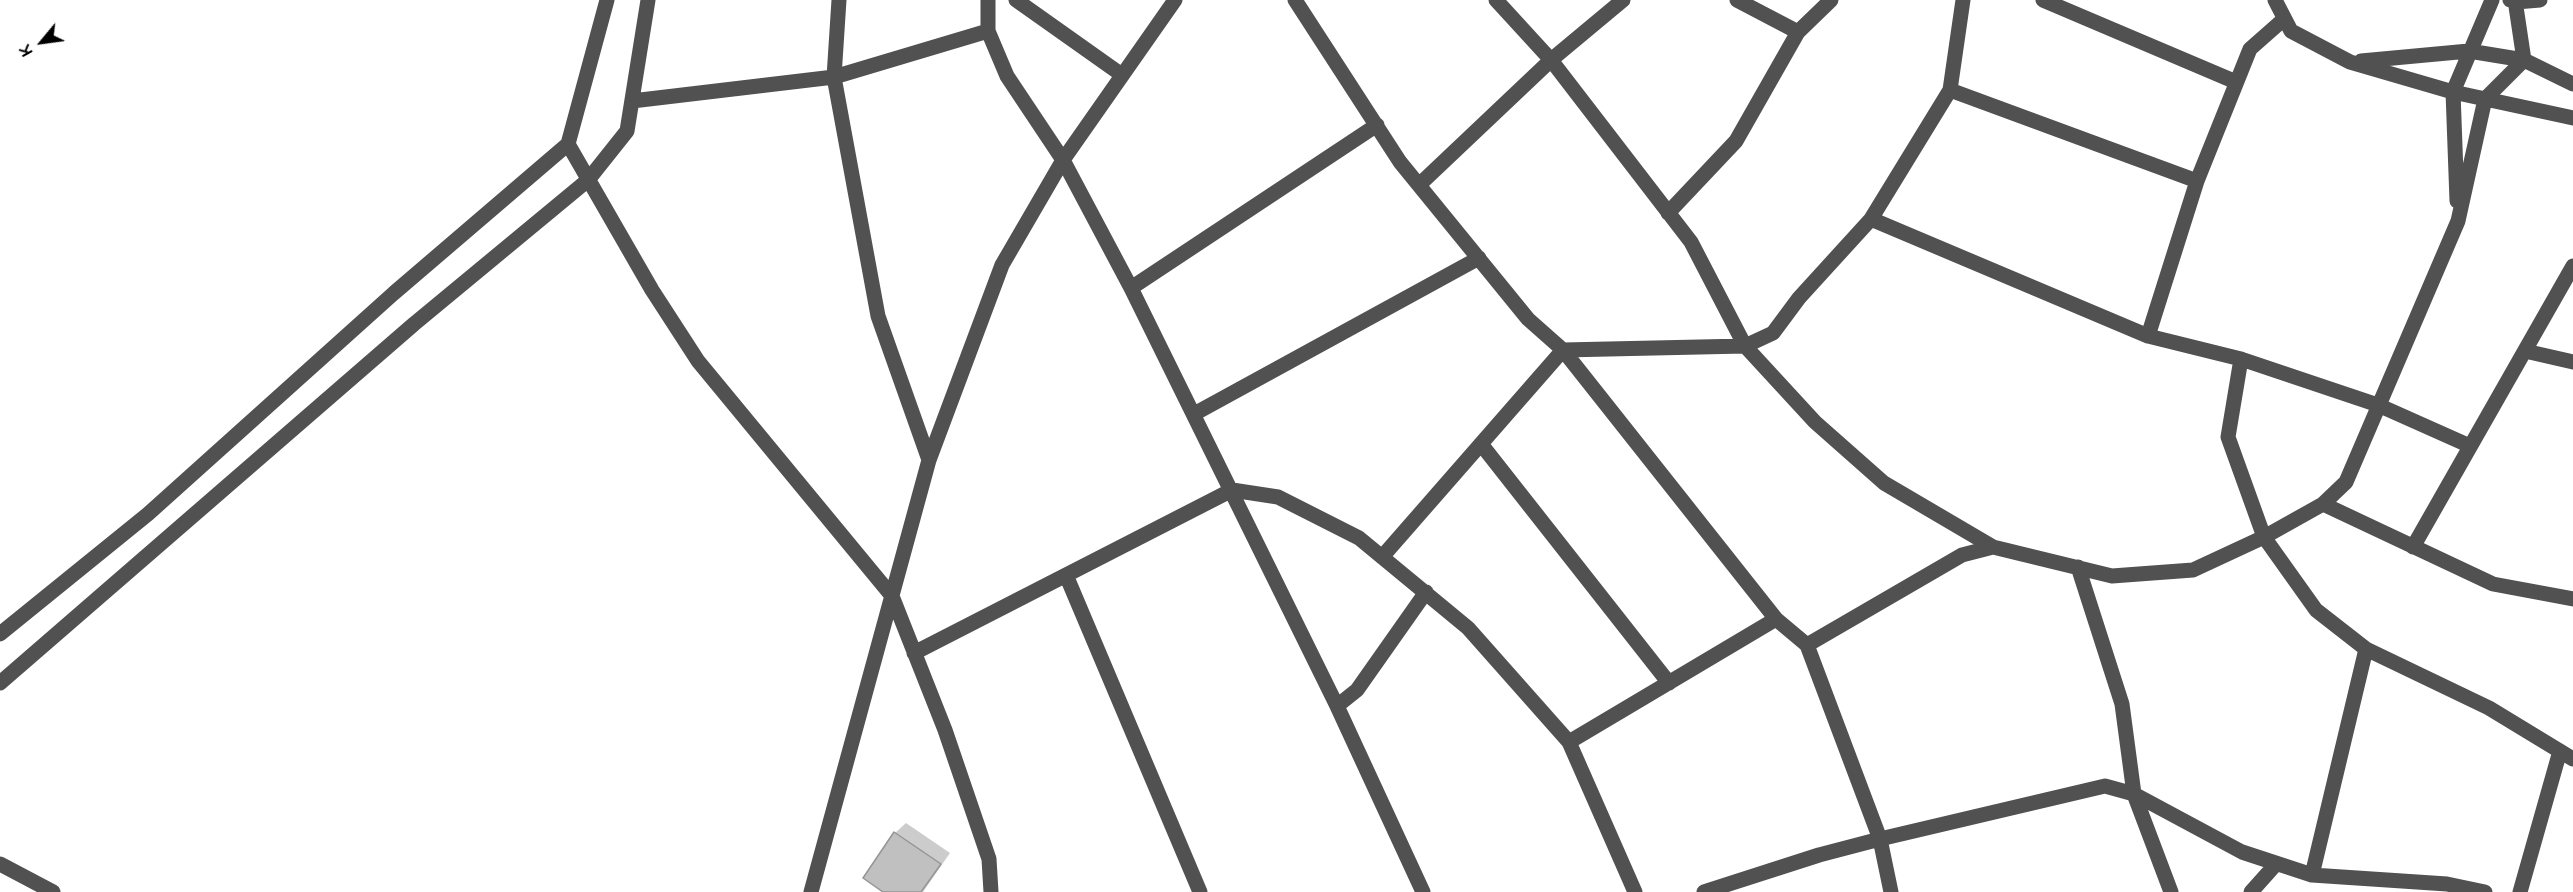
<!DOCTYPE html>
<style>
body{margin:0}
#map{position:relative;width:2573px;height:892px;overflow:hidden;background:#fff;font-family:"Varela Round",sans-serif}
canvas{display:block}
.north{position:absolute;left:12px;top:12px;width:60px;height:60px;-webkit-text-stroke:4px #fff;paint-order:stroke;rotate:241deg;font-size:16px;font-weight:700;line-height:24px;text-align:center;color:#000}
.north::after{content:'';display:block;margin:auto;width:21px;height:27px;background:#000;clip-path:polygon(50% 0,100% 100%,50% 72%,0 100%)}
</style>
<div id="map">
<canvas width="2573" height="892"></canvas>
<div class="north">K</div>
</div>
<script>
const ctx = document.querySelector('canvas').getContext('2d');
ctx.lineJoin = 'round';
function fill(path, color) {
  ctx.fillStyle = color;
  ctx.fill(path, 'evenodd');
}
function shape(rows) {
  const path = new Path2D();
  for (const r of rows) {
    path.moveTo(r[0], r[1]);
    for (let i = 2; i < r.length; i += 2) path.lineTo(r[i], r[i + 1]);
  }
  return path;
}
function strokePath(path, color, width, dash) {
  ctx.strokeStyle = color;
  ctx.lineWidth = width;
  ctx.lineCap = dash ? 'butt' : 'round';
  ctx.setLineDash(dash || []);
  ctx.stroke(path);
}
const shadow = shape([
 [906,823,950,853,923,892,885,892,865,878,895,833]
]);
const building = shape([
 [894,832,941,864,921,892,883,892,863,878,894,832]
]);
const minor = shape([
 [839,0,834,77,878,316,929,460],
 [988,0,988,31,1007,76,1063,160,1131,288,1337,706,1423,892],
 [1016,0,1122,75],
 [1295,0,1400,162,1528,319,1563,350,1776,619,1807,645,1880,839,1891,892],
 [1496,0,1551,60,1691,242,1745,346,1815,422,1884,483,1993,547,2112,576,2193,570,2264,537,2323,504,2346,482,2458,221,2485,99,2524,60,2515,0],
 [1737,0,1798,32],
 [2043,0,2236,82],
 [2275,0,2291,31,2350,62,2453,92,2573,118],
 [2510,0,2516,2,2540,0],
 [2361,61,2469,51,2524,60,2573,84],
 [1950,90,2197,181],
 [632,101,834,77,988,31],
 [568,144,652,290,698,361,892,596,945,730,989,859,991,892],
 [1419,185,1551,60,1623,0],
 [2457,201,2453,92,2492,0],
 [1668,213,1736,141,1798,32,1831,0],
 [1871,219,2148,336,2241,359,2378,405,2470,446],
 [1131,288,1377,125],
 [2148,336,2197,181,2250,49,2284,19],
 [2525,351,2573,362],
 [2241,359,2228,437,2264,537,2316,610,2366,649,2489,708,2573,759],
 [1194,414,1479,258],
 [1481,444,1669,683],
 [2323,504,2493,584,2573,599],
 [2413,547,2573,266],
 [1382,557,1563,350,1745,346,1773,333,1799,298,1871,219,1950,90,1963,0],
 [2078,567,2122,704,2134,794,2171,892],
 [1066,575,1200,892],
 [0,634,148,514,394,293,568,144,607,0],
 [1807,645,1962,555,1993,547],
 [914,653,1232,490,1278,497,1359,538,1468,628,1569,742,1635,892],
 [0,683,414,324,588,180,627,131,648,0],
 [1337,706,1357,690,1426,592],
 [1569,742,1776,619],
 [0,864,53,892],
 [2312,875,2366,649],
 [811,892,929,460,1002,265,1063,160,1175,0],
 [1704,892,1819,855,1880,839,2105,786,2134,794,2242,852,2312,875,2447,884,2485,892],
 [2251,892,2276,864],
 [2520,892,2560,751]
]);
fill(shadow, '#0003');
fill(building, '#c0c0c0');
strokePath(building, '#959595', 1.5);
strokePath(minor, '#515151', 15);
</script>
